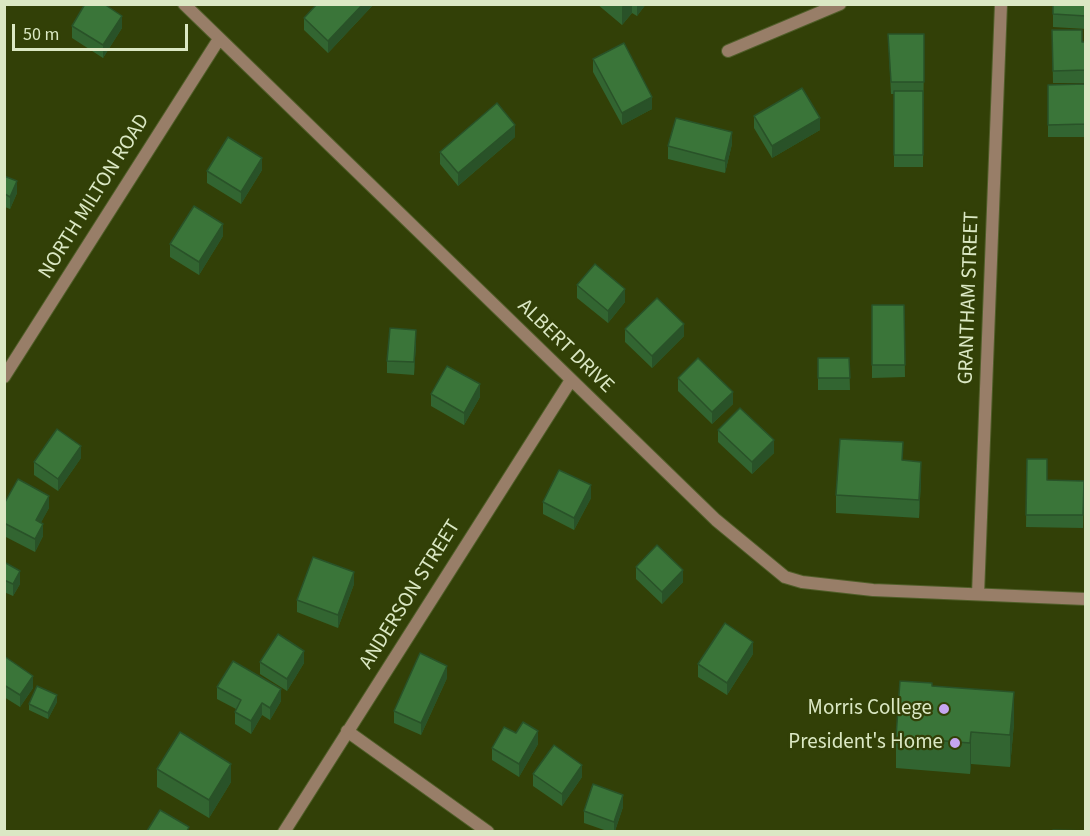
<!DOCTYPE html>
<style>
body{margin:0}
#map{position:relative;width:1090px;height:836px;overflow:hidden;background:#324007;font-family:"Source Sans 3",sans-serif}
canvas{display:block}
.frame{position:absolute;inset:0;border:6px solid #dbe8c4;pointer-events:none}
.scale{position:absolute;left:12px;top:24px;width:176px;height:27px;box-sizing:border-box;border:3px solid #dbe8c4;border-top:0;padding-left:8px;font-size:18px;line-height:21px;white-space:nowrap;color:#dbe8c4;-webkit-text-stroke:4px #324007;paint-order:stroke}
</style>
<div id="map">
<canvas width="1090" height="836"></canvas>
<div class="frame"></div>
<div class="scale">50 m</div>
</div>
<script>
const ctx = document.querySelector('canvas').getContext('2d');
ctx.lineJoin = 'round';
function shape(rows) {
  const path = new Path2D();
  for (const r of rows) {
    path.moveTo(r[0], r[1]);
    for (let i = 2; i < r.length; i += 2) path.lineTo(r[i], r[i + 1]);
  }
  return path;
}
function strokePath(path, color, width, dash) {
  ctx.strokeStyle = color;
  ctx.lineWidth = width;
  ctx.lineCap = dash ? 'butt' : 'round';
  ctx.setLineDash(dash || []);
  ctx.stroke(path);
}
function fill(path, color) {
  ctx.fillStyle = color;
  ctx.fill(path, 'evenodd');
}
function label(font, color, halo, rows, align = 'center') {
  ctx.font = font + ' "Source Sans 3",sans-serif';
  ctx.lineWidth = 4.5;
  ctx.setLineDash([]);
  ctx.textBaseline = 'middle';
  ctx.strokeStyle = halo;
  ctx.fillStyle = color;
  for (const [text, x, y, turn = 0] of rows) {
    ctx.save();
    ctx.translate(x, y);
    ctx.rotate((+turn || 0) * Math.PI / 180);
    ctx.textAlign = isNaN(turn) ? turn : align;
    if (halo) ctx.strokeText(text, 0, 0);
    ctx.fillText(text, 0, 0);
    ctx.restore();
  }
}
const street = shape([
 [184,4,716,520,785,577,802,582,873,590,1086,599],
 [728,51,840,4],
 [4,377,219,39],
 [978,594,1001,4],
 [347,731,488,832],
 [284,832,571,380]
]);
const wall = shape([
 [374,4,328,53,304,30,304,18],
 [597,4,646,4,637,16,632,13,622,25],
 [1086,4,1086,29,1053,27,1053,14],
 [72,26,122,28,103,58,72,38],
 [1052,30,1082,42,1086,42,1086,83,1053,83],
 [888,34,924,34,923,167,894,167,894,94,891,94],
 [593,59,652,109,622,125,593,72],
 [1086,84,1086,137,1048,137,1048,85],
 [754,116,820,130,772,158,754,128],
 [515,137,458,186,440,164,440,152],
 [732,144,725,173,668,159,668,146],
 [262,170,241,204,207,183,207,171],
 [4,176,17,193,10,209,5,207,4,207],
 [223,236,199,275,170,257,170,244],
 [577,285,625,302,608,323,577,298],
 [872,305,904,305,905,377,872,378],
 [625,329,684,336,652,368,625,342],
 [416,342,414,375,387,373,387,361],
 [818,358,849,358,850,390,818,390],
 [678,378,733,404,712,424,678,391],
 [431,394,480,397,464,425,431,406],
 [718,430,774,453,752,474,718,442],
 [81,458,58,491,34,475,34,462],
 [1027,459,1047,480,1084,481,1083,528,1026,527],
 [903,460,921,480,919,518,836,513,836,495],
 [591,498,574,530,543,514,543,502],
 [4,504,49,508,41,522,43,536,35,552,4,536],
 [4,562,20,584,13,596,4,592],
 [636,567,683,582,662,604,636,579],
 [354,584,338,628,297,612,297,600],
 [753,654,727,695,698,677,698,664],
 [4,656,33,688,20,707,4,697],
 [260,662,304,663,287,691,260,674],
 [447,678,421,735,394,723,394,711],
 [932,686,1014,723,1010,767,971,764,970,774,896,768,896,737],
 [217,687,281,701,270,720,262,715,251,734,235,724,235,712,236,709,217,699],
 [57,702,48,719,29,710,29,704],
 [516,733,538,744,519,777,492,760,492,748],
 [157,769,231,782,209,818,157,787],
 [533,774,582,777,562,806,533,786],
 [623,807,615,831,607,831,584,823,584,811]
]);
const shadedWall = shape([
 [363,4,374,4,328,53,328,41],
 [624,4,632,4,632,13,622,25,622,7],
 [637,4,646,4,637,16],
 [122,16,122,28,103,58,103,45],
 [652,97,652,109,622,125,622,113],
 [820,118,820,130,772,158,772,146],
 [515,125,515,137,458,186,458,173],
 [732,132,732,144,725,173,725,161],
 [262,158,262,170,241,204,241,192],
 [17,181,17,193,10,209,10,197],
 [223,224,223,236,199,275,199,262],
 [625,289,625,302,608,323,608,311],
 [684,324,684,336,652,368,652,356],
 [416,330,416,342,414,375,414,362],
 [480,384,480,397,464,425,464,413],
 [733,392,733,404,712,424,712,412],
 [774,440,774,453,752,474,752,462],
 [81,446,81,458,58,491,58,479],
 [921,462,921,480,919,518,919,500],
 [591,485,591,498,574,530,574,518],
 [49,496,49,508,36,532,36,520],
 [43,524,43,536,35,552,35,539],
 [683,570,683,582,662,604,662,592],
 [20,571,20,584,13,596,13,584],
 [354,572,354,584,338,628,338,615],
 [753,642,753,654,727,695,727,683],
 [304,651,304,663,287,691,287,679],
 [447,666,447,678,421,735,421,723],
 [33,676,33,688,20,707,20,695],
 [281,689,281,701,270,720,270,708],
 [1014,692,1014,723,1010,767,1010,735],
 [57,695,57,702,48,719,48,713],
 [262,703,262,715,251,734,251,721],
 [538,731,538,744,519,777,519,764],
 [971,732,971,764,970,774,970,743],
 [231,764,231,782,209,818,209,800],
 [582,765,582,777,562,806,562,794],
 [623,795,623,807,615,831,614,831,614,822]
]);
const building = shape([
 [85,4,104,4,122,16,103,45,72,26,85,4],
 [317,4,363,4,328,41,304,18,317,4],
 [1053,4,1086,4,1086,16,1053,14,1053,4],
 [1052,30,1082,30,1082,42,1086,42,1086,70,1053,71,1052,30],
 [888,34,924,34,924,82,891,82,888,34],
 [624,43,652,97,622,113,593,59,624,43],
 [1086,84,1086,124,1048,125,1048,85,1086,84],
 [802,88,820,118,772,146,754,116,802,88],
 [894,91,923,91,923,155,894,155,894,91],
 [497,103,515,125,458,173,440,152,497,103],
 [676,118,732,132,725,161,668,146,676,118],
 [228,137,262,158,241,192,207,171,228,137],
 [4,176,17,181,10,197,5,194,4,195,4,176],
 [194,206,223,224,199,262,170,244,194,206],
 [595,264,625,289,608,311,577,285,595,264],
 [657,298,684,324,652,356,625,329,657,298],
 [872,305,904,305,905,365,872,365,872,305],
 [390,328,416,330,414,362,387,361,390,328],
 [698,358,733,392,712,412,678,378,698,358],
 [818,358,849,358,850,378,818,378,818,358],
 [447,366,480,384,464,413,431,394,447,366],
 [740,408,774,440,752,462,718,430,740,408],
 [57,429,81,446,58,479,34,462,57,429],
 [840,439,903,442,902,460,921,462,919,500,836,495,840,439],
 [1027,459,1047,459,1047,480,1084,481,1083,515,1026,515,1027,459],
 [559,470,591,485,574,518,543,502,559,470],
 [18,479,49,496,36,520,43,524,35,539,4,523,4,504,18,479],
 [657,545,683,570,662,592,636,567,657,545],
 [313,557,354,572,338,615,297,600,313,557],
 [4,562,20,571,13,584,4,580,4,562],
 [725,623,753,642,727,683,698,664,725,623],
 [278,634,304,651,287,679,260,662,278,634],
 [420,653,447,666,421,723,394,711,420,653],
 [4,656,33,676,20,695,4,685,4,656],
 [233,661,281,689,270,708,262,703,251,721,235,712,241,700,217,687,233,661],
 [900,681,932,683,932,686,1014,692,1010,735,971,732,970,743,896,737,900,681],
 [37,686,57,695,48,713,29,704,37,686],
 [523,722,538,731,519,764,492,748,504,727,516,733,523,722],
 [180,732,231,764,209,800,157,769,180,732],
 [554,745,582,765,562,794,533,774,554,745],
 [593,784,623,795,614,822,584,811,593,784],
 [160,810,189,827,187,831,147,831,160,810],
 [1053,830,1086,831,1053,831,1053,830]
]);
const markers = [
 [944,709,6,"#c6a6f0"],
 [955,743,6,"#c6a6f0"]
];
const streetNames = [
 ["NORTH MILTON ROAD",95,197,-58],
 ["GRANTHAM STREET",970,298,-88],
 ["ALBERT DRIVE",565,347,44],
 ["ANDERSON STREET",411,595,-58]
];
const poiNames = [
 ["Morris College",932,709],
 ["President's Home",943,743]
];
strokePath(street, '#505e29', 14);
strokePath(street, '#987e68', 12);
fill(wall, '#326531');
fill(shadedWall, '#295228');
fill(building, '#3a7539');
strokePath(building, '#295228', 1.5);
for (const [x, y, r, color] of markers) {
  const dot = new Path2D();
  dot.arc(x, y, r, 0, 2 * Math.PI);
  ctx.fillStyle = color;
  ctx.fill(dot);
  strokePath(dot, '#324007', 2);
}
label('21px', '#dbe8c4', '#324007', streetNames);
label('21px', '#dbe8c4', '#324007', poiNames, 'right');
</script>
